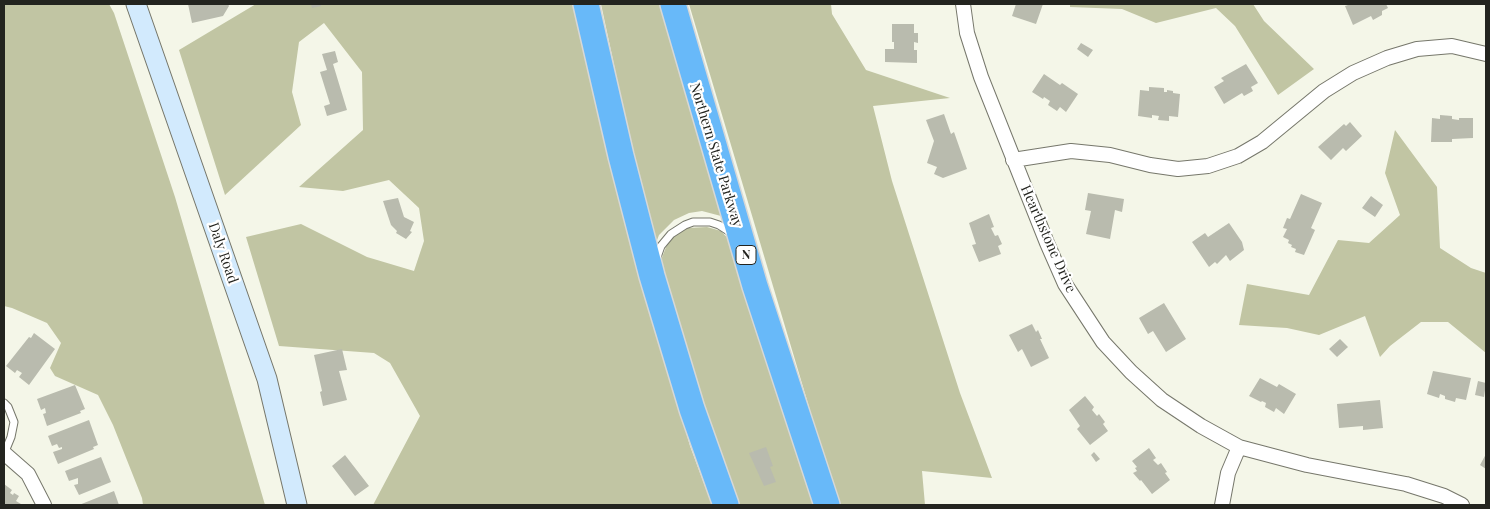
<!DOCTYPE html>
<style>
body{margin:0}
#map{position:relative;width:1490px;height:509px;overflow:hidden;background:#f4f6e8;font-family:"Playfair Display",serif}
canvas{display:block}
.frame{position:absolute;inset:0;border:5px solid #23241f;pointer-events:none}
</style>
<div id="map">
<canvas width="1490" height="509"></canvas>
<div class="frame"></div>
</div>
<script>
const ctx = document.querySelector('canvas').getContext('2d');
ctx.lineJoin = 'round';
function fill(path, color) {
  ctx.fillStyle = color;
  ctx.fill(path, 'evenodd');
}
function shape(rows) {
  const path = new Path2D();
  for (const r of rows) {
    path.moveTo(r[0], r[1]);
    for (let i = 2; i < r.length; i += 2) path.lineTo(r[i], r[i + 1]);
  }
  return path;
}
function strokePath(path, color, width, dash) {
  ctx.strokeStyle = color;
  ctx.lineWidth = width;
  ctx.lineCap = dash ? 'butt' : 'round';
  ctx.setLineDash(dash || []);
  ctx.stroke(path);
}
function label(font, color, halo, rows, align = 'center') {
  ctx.font = font + ' "Playfair Display",serif';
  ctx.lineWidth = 4.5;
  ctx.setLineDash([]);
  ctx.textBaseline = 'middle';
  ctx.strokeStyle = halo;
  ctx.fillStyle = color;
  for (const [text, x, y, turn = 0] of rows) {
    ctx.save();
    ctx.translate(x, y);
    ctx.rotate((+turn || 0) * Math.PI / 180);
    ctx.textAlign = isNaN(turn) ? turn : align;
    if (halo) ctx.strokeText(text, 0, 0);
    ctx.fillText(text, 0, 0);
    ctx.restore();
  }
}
const green = shape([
 [4,4,109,4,114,13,175,197,265,505,143,505,142,498,113,425,98,395,55,376,50,368,61,343,47,323,12,308,4,306],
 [256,4,573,4,658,332,690,446,712,505,373,505,420,416,390,363,374,353,279,346,246,237,301,224,367,257,414,271,424,241,419,208,389,180,343,191,299,187,363,130,362,72,324,23,299,42,292,92,301,125,225,195,179,50],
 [601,4,664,4,724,214,721,216,702,211,689,213,674,220,659,235,654,248,652,243],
 [689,4,831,4,832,14,866,70,950,98,873,106,892,181,960,393,992,478,922,471,925,505,840,505,826,464],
 [1070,4,1253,4,1264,21,1314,69,1278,95,1235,26,1216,8,1156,23,1122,9,1070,7],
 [1395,130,1437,187,1440,248,1471,268,1486,273,1486,353,1448,322,1421,322,1390,346,1380,357,1365,316,1319,335,1287,328,1239,325,1247,284,1309,295,1338,240,1369,243,1400,215,1385,173],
 [707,227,721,231,734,245,820,505,735,505,662,277,661,260,668,242,678,233,688,228]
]);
const building = shape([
 [188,4,228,4,229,6,223,16,192,23],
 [311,4,321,4,321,6,312,8],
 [1016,4,1043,4,1036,24,1012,16],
 [1351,4,1386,4,1388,8,1382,11,1382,15,1373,20,1371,16,1353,25,1345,6],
 [892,24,914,24,914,33,918,33,918,43,914,42,914,50,917,50,917,63,885,62,885,49,894,49,894,42,892,42],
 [1081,43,1093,50,1088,57,1077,49],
 [335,51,338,62,333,64,347,110,327,116,324,106,330,104,320,72,327,70,322,54],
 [1246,64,1258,83,1251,87,1253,91,1244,96,1242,93,1224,104,1214,87,1224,81,1221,78],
 [1044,74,1060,85,1062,83,1078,94,1066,112,1060,107,1057,111,1048,105,1050,101,1044,97,1043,99,1032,92],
 [1149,87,1164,88,1164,92,1167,92,1167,90,1173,91,1173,93,1180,94,1178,117,1169,116,1169,121,1158,120,1159,116,1152,115,1152,118,1138,116,1140,90,1149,91],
 [944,114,951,134,954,132,967,169,943,178,934,174,937,167,927,163,934,141,926,120],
 [1440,115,1452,116,1452,119,1459,120,1459,118,1473,118,1473,138,1452,139,1452,142,1431,142,1432,118,1440,119],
 [1350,122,1362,136,1346,151,1343,148,1331,160,1318,147,1344,124,1346,126],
 [1088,193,1124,199,1122,212,1115,210,1110,239,1086,234,1091,211,1085,210],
 [1301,194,1322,203,1311,228,1315,230,1304,255,1295,252,1296,249,1291,247,1292,245,1288,243,1289,240,1283,237,1287,229,1283,228,1287,218,1290,219],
 [1371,196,1383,205,1375,217,1362,208],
 [398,198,404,217,414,222,410,231,412,232,406,239,396,233,397,231,391,225,383,201],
 [989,214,994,227,991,228,995,236,998,235,1002,244,998,246,1001,254,979,262,972,245,976,244,969,223],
 [1229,223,1242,242,1244,250,1230,261,1226,255,1217,264,1215,262,1209,267,1192,242,1205,233,1208,237],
 [1164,303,1186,339,1166,352,1153,331,1148,334,1139,318],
 [1032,324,1036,332,1038,330,1042,339,1040,339,1049,358,1031,367,1022,349,1018,352,1009,335],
 [34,333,55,349,29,385,19,377,22,373,17,370,15,373,6,366,29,337,31,338],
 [1340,339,1348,347,1337,357,1329,349],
 [342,349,347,370,339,371,347,400,323,406,320,392,322,391,314,355],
 [1433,371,1471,378,1466,400,1456,398,1455,402,1445,399,1445,396,1440,394,1439,398,1427,394],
 [1260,378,1277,387,1279,384,1296,394,1284,414,1276,408,1274,412,1265,407,1266,403,1262,401,1261,402,1249,396],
 [1478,381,1486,383,1484,397,1475,395],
 [75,385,85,409,80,411,81,413,47,426,43,414,46,413,45,408,41,410,37,399],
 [1085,396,1094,407,1092,410,1097,416,1099,414,1105,422,1103,424,1108,431,1090,445,1077,429,1080,426,1069,410],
 [1380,400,1383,428,1363,430,1363,426,1339,428,1337,404],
 [89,420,98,445,93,447,94,449,58,464,53,452,62,449,62,447,59,448,57,444,52,446,48,436],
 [766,447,773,466,770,467,776,482,764,486,749,453],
 [1149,448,1156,458,1153,460,1158,465,1161,463,1167,472,1165,473,1170,480,1152,494,1141,480,1140,481,1133,473,1137,471,1135,468,1137,467,1132,461],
 [1094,452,1100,459,1096,462,1091,455],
 [1486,454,1486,469,1480,465],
 [345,455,369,486,355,496,332,466],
 [101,457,111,482,79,495,74,485,78,484,78,478,69,481,65,471],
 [4,484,12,490,10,493,13,495,14,493,19,496,16,501,21,504,20,505,4,505],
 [114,491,119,505,79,505]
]);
const lane = shape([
 [656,260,661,246,671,234,685,225,693,222,710,222,719,225,733,234],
 [4,403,8,407,14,422,11,437,4,454]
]);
const street = shape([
 [963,4,967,33,981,77,1047,243,1065,284,1103,342,1131,372,1162,400,1201,426,1239,447,1307,465,1406,484,1444,496,1462,505],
 [1013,160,1071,151,1110,155,1150,165,1178,169,1208,166,1238,156,1262,142,1324,91,1353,73,1387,58,1417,49,1452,46,1486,54],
 [4,453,28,474,44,505],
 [1222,505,1228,473,1239,447]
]);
const secondary = shape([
 [136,4,267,379,297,505]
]);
const highway = shape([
 [586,4,621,156,652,276,692,409,726,505],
 [673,4,755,286,827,505]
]);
const shields = [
 [746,255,20]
];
const shieldNames = [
 ["N",746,255]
];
const streetNames = [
 ["Northern State Parkway",716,155,73],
 ["Hearthstone Drive",1048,239,66],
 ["Daly Road",223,253,71]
];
fill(green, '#c1c5a3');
fill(building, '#b9bbae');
strokePath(lane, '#76776b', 9);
strokePath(street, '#76776b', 16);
strokePath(secondary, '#76776b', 21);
strokePath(highway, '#d7d8d7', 28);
strokePath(lane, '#fff', 7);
strokePath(street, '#fff', 14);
strokePath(secondary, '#d2eafd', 19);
strokePath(highway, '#68b9f9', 25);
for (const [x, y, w] of shields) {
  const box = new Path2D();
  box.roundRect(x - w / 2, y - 9.5, w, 19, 4);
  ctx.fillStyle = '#fff';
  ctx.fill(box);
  strokePath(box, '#23241f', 1);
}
label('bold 12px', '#23241f', null, shieldNames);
label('14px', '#23241f', '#fff', streetNames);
</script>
